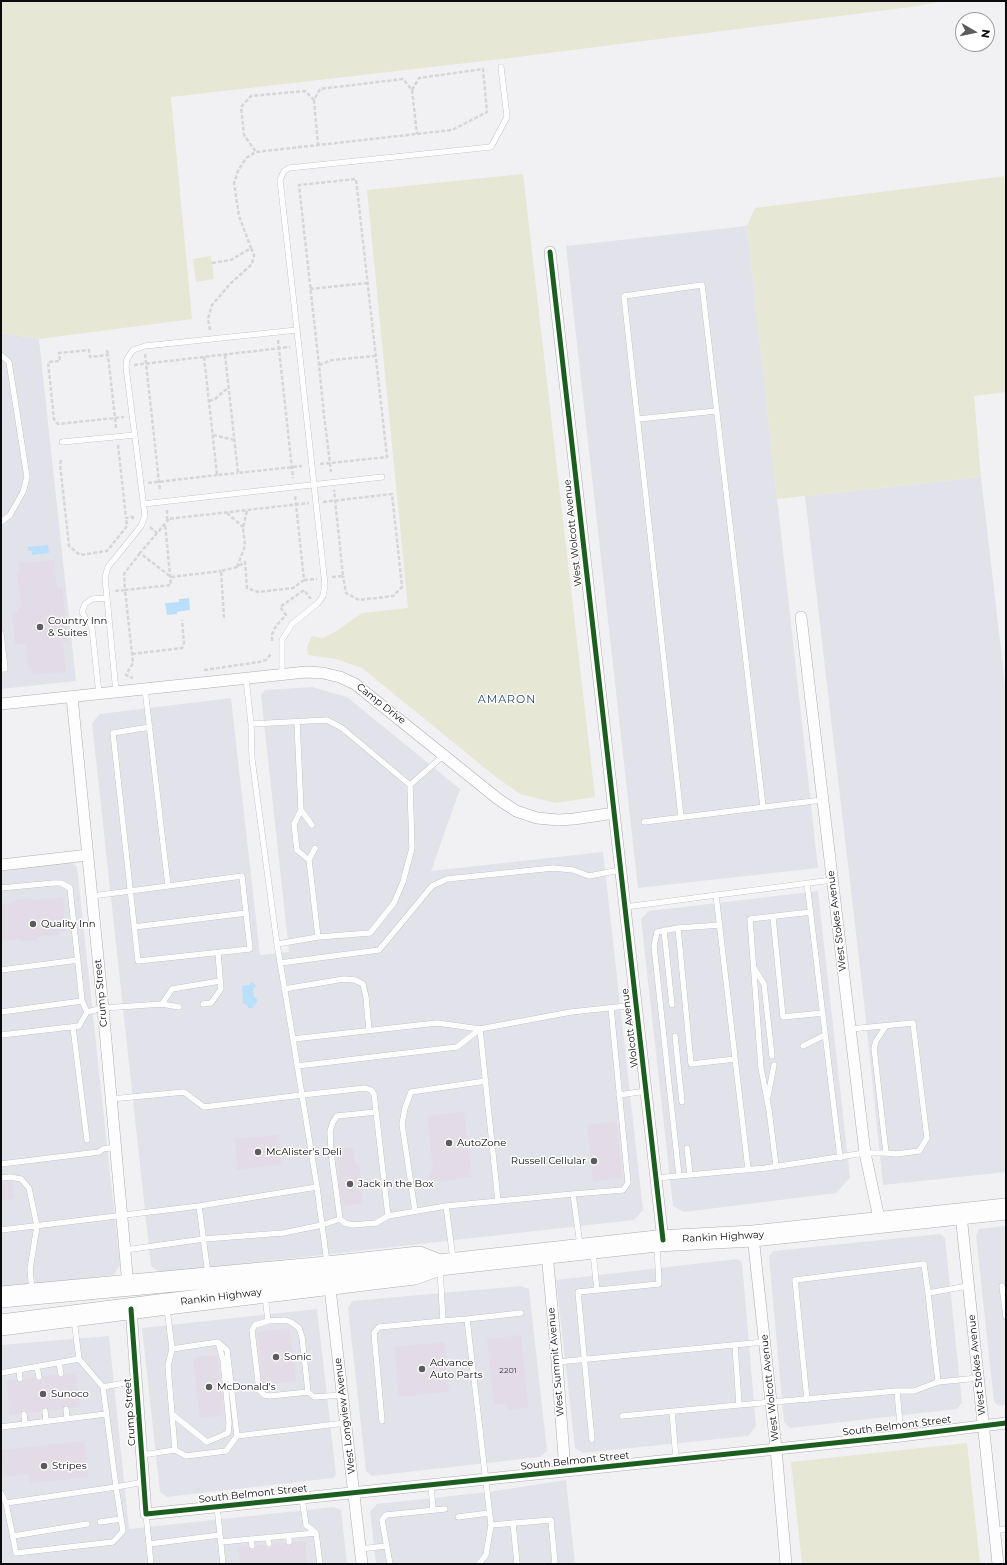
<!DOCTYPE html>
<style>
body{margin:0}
#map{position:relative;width:1007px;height:1565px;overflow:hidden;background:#f1f1f4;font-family:Montserrat,sans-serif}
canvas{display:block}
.frame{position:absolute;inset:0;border:2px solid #0b0b0d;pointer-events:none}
.north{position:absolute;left:955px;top:12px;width:40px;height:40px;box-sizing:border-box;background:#fff;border:1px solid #9d9d9e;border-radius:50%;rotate:99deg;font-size:11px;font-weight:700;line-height:16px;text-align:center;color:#0b0b0d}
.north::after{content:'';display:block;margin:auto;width:14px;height:18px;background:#5c5c5e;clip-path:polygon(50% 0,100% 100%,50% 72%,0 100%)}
</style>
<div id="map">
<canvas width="1007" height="1565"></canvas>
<div class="frame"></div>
<div class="north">N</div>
</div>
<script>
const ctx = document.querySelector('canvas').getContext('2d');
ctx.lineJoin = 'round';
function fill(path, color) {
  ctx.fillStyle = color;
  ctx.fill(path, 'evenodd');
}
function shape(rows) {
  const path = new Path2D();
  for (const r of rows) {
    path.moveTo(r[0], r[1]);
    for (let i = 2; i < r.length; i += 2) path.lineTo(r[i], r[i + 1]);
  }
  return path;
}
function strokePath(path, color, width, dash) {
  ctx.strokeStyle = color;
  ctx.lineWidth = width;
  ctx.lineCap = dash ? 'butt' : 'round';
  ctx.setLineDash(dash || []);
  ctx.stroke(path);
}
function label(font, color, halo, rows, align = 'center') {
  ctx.font = font + ' Montserrat,sans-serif';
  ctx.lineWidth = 3;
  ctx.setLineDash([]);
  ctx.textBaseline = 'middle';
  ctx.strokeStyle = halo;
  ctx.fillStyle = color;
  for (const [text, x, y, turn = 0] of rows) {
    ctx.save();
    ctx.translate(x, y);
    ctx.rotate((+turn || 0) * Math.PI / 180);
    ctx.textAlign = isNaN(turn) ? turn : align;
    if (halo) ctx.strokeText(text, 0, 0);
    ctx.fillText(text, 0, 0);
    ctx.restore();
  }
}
const built = shape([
 [747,226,818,868,638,888,566,246],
 [1,333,39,339,76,681,1,689],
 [981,477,1006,693,1006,1172,883,1185,864,1002,805,496],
 [312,687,347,697,460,789,431,871,603,852,643,1210,634,1220,161,1273,151,1266,92,723,100,714,231,698,260,955,289,952,261,695,265,690],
 [72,862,77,867,120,1265,114,1275,1,1288,1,871],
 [818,891,850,1178,836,1193,684,1212,673,1206,641,919,649,911],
 [1006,1226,1006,1405,999,1406,994,1402,976,1235,979,1229],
 [940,1234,945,1238,962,1403,957,1409,790,1428,784,1422,769,1257,773,1251],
 [737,1259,742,1262,756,1426,748,1436,583,1453,575,1448,556,1280],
 [521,1286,529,1289,547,1451,540,1457,372,1476,366,1471,348,1308,352,1301],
 [317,1309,336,1474,333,1478,167,1497,160,1492,142,1328],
 [109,1336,129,1529,334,1507,341,1510,347,1564,1,1564,1,1345],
 [566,1480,575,1564,376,1564,370,1511,377,1504,488,1492]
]);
const green = shape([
 [1,1,944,1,918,6,510,58,171,97,192,319,39,339,1,333],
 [523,174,595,797,556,803,520,794,496,777,362,668,336,659,308,655,307,647,312,636,322,638,335,632,362,613,408,608,367,190],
 [1006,176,1006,392,974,396,981,477,777,499,747,226,755,208],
 [211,256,214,279,196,282,193,259],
 [967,1443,980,1564,802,1564,791,1462]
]);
const water = shape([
 [48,545,49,553,32,555,32,551,28,551,28,547],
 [189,598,190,610,177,612,177,614,167,615,165,603,179,602,179,599],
 [252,982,256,986,253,989,254,997,257,999,257,1002,253,1006,253,1008,248,1008,248,1006,243,1003,242,986,249,985]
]);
const building = shape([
 [54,560,57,589,62,588,68,642,63,642,66,672,32,675,32,668,28,669,26,643,15,644,12,613,19,612,18,608,21,607,17,571,20,571,19,563],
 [32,898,34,900,63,898,65,931,59,932,59,935,37,937,37,940,21,941,20,939,1,941,1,904,15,903,15,900],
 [464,1112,472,1177,426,1183,433,1169,427,1116],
 [616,1122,622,1178,593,1181,587,1125],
 [279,1135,281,1164,237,1170,235,1139],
 [353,1147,355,1164,359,1164,363,1203,342,1206,335,1149],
 [1,1182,12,1182,14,1199,1,1200],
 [289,1328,296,1381,263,1385,257,1332],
 [521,1335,528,1408,507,1410,506,1403,494,1404,487,1339],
 [444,1342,449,1391,399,1397,394,1347],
 [217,1355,224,1415,200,1418,193,1358],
 [76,1373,80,1407,70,1408,68,1405,65,1405,62,1409,49,1411,47,1407,44,1407,41,1409,41,1412,28,1413,26,1410,23,1410,20,1414,10,1415,6,1381,16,1380,20,1383,23,1382,24,1379,35,1377,36,1380,39,1381,42,1380,43,1376,57,1375,61,1378,64,1377,65,1374],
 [84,1441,88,1477,30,1483,29,1474,3,1477,1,1450],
 [305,1541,307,1564,240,1564,238,1547,248,1546,249,1549,252,1550,255,1549,256,1545,265,1545,269,1548,272,1547,273,1544,285,1543,287,1545,289,1546,292,1544,293,1542]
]);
const path = shape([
 [412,90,417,134],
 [314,100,318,145],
 [212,263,231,260,251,248,239,216,234,183,238,171,246,158,256,152,452,130,487,112,483,69,419,78,412,90,403,79,320,89,314,100,305,91,251,96,241,107,244,135,256,152],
 [310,289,367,283],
 [210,330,208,319,212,305,231,283,252,264,254,255,251,248],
 [278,340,293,478],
 [107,350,108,355],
 [145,354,160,491],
 [225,355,238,473,302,466],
 [204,357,217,475,238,473],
 [134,365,290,347],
 [319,365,332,360,375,356],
 [209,401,215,399,225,390,229,390],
 [116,428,115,418,108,355,90,357,89,350,59,353,60,361,48,362,54,419,58,424,115,418,124,417],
 [213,435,235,440],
 [118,445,126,518,132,517,134,519],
 [61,460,60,464,69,546,80,555,107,551,127,526,126,518],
 [320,464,330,463,387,457,356,179,299,185,319,365,324,415,330,463,331,472],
 [148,483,217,475],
 [323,502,392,494,402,587,393,596,359,600,346,593,343,576],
 [167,510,167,519,309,503],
 [227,513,243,527],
 [169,519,140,553,171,577,221,571],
 [150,527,157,533],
 [140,553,124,574,125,590,171,585,165,524],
 [237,567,245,546,243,528,247,510],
 [332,577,343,576,334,490],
 [304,580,317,579],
 [115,591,125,590,133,663,126,675,133,678],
 [224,618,221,571,237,567,245,562,247,588,258,592,293,588,304,580,295,495],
 [272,641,272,634,276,626,286,615,280,607,304,590,310,598,311,597],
 [132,654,182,648,184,643,182,620],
 [204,670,259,662,266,660,272,653]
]);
const lane = shape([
 [297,330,280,180,284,171,289,168,491,147,507,117,501,67],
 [1,355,9,362,27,477,23,492,10,515,1,522],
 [638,419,716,411],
 [62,442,135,435],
 [143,504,382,477],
 [1,669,5,669,1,633],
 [246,678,251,724,327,720,342,728,410,785,444,755],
 [116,692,105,577,108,567,141,526,145,516,126,367,127,359,133,350,145,346,297,330,325,585,323,596,318,603,292,624,282,640,282,675],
 [99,694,92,628,90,623,86,619,82,612,85,604,92,599,107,598],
 [297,722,301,810,294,824,297,850,309,860,318,937],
 [251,724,252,759,277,944,318,937,370,933,394,903,403,882,412,848,410,785],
 [150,727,113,733,138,961,250,949,242,876,168,886],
 [301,810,312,825],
 [681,817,624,296,702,285,763,807],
 [644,822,822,800],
 [309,860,315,848],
 [807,883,840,1158],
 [1,888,53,883,61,883,70,888,82,1001],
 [716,895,748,1169],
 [92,896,168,886,145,689],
 [625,907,832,880],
 [773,917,783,1017,823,1013],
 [720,925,678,928,691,1064,735,1059],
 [134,927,246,913],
 [678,928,657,932,654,946,679,1176],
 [664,930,672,1005],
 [277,944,293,1039],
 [280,963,379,950,432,886,447,879,553,868,573,870,589,876,620,870],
 [754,968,764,984,772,1056],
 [1,970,78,960],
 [284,989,344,979,355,980,363,984,366,997,369,1030],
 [162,1004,172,989,220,981],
 [203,1004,211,1003,221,989,218,953],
 [1,1012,82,1001,87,1012],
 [73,1027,87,1140],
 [1,1035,79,1026,87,1012,103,1008,162,1004,179,1007],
 [675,1036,682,1102],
 [803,1046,825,1035],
 [297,1066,457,1047,480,1029],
 [619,1095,646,1091],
 [768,1096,774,1065],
 [111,1099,184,1092,204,1107,302,1095,317,1187,322,1225,283,1233,204,1239,125,1250],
 [687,1148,690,1175],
 [886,1153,874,1048,876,1041,886,1026],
 [1,1164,99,1152,103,1149,116,1147],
 [776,1166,769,1110,761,1068,750,919,811,912],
 [1,1178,10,1177,21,1179,29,1188,37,1226,30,1269,32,1290],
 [656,1178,766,1168,865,1153,886,1153,896,1154,919,1151,927,1138,913,1023,850,1029],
 [573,1194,623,1190,628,1183,611,1008],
 [498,1201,480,1029,571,1012,636,1005],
 [199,1206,208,1274],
 [446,1206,573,1194,580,1245],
 [415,1211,402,1124,405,1108,411,1092,486,1081],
 [388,1216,374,1094,371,1090,365,1088,302,1095,293,1039,437,1023,480,1029],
 [340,1219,331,1153,330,1131,333,1122,337,1116,376,1112],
 [1,1230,199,1206,317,1187],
 [593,1252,597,1290],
 [327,1263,322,1225,340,1219,345,1223,352,1225,376,1223,388,1216,446,1206,453,1259],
 [440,1269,443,1321,467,1319,491,1525,551,1520,555,1564],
 [968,1286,928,1293,938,1382,978,1378],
 [1002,1286,1006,1317],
 [265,1296,268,1321],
 [167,1308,172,1349,168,1366,175,1450,186,1456,226,1451,237,1436,227,1350,218,1342,172,1349],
 [74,1319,79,1359,103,1387],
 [467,1319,521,1313],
 [735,1345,739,1405,897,1391,901,1436],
 [557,1362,764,1342],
 [59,1363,61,1374],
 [37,1367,39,1377],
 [19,1370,20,1379],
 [1,1373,79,1359],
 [136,1381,103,1387,116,1487,144,1482],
 [897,1391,914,1391,938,1382],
 [308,1392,270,1396,264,1395,259,1390,252,1330,255,1325,268,1321,285,1320,291,1322,299,1328,302,1337,308,1392,314,1397,342,1395],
 [807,1400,795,1280,924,1264,928,1293],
 [66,1409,67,1419],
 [45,1411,46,1421],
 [672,1411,676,1459],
 [24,1414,25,1424],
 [172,1414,207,1442,228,1433,229,1423,223,1360,218,1342],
 [622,1416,739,1405],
 [382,1421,374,1333,379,1327,443,1321],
 [1,1427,106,1414],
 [237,1436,345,1423],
 [592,1440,578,1292,659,1284,657,1245],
 [142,1455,175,1450],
 [431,1485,433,1510],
 [1,1493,6,1503,116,1487,123,1531,113,1542,16,1553,6,1503],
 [302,1498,306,1525,316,1533,320,1564],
 [217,1506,223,1564],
 [146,1514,151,1564],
 [458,1517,489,1513],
 [100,1522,121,1519],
 [513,1523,517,1564],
 [994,1531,1006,1529],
 [13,1536,87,1524],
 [289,1536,289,1542],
 [268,1537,269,1544],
 [251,1539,252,1546],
 [221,1542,316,1533],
 [149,1544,220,1535],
 [360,1549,386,1546],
 [390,1564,382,1520,386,1515,445,1509],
 [479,1564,486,1555,491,1525]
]);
const street = shape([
 [550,252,663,1240],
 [801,617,865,1153,880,1223],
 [72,697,103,1008,128,1285],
 [1,704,306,672,323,673,340,677,355,684,498,799,516,811,537,818,558,820,574,819,614,813],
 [1,865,88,855],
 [961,1215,998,1564],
 [753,1236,776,1448,786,1564],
 [547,1253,557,1362,565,1471],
 [329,1280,362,1564],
 [131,1309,146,1514,565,1471,901,1436,1006,1423]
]);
const highway = shape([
 [1,1297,327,1267,419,1257,439,1265],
 [1,1325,167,1304,414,1274,439,1265,657,1241,753,1236,1006,1209]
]);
const cycleway = shape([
 [550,252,663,1240],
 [131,1309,146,1514,565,1471,901,1436,1006,1423]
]);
const markers = [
 [40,627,4,"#5c5c5e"],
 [33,924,4,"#5c5c5e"],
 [449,1143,4,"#5c5c5e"],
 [258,1152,4,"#5c5c5e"],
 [594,1161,4,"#5c5c5e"],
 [350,1184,4,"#5c5c5e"],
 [276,1357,4,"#5c5c5e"],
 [422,1369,4,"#5c5c5e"],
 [209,1387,4,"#5c5c5e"],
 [43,1394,4,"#5c5c5e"],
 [44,1466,4,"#5c5c5e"]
];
const numberNames = [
 ["2201",508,1371]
];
const streetNames = [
 ["West Wolcott Avenue",573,533,-96],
 ["Camp Drive",381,704,38],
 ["West Stokes Avenue",837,921,-97],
 ["Crump Street",101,993,-95],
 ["Wolcott Avenue",630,1028,-97],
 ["Rankin Highway",723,1237,-3],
 ["Rankin Highway",221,1297,-7],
 ["West Summit Avenue",556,1362,-95],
 ["West Stokes Avenue",977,1365,-96],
 ["West Wolcott Avenue",770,1388,-96],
 ["Crump Street",130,1412,-94],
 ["West Longview Avenue",345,1416,-97],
 ["South Belmont Street",897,1426,-7],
 ["South Belmont Street",575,1461,-6],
 ["South Belmont Street",253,1494,-6]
];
const poiNames = [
 ["Country Inn",48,621],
 ["& Suites",48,633],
 ["Quality Inn",41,924],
 ["AutoZone",457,1143],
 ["McAlister's Deli",266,1152],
 ["Russell Cellular",586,1161,"right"],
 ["Jack in the Box",358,1184],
 ["Sonic",284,1357],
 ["Advance",430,1363],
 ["Auto Parts",430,1375],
 ["McDonald's",217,1387],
 ["Sunoco",51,1394],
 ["Stripes",52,1466]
];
const neighbourhoodNames = [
 ["AMARON",507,700]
];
fill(built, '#e2e2ea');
fill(green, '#e6e7d4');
fill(water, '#b9dffa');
fill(building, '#e3dbe6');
strokePath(lane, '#aeaeb0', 6);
strokePath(street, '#aeaeb0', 12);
strokePath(highway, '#aeaeb0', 22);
strokePath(path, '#d6d6d7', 2.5, [4, 2]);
strokePath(lane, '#fdfdfd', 5.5);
strokePath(street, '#fdfdfd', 11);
strokePath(highway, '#fdfdfd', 21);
strokePath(cycleway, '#1b5e20', 5);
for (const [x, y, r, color] of markers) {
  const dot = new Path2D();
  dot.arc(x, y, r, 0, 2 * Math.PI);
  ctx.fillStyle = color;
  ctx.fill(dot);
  strokePath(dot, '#fff', 1.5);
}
label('8px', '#424044', null, numberNames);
label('10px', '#0b0b0d', '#fff', streetNames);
label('10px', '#0b0b0d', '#fff', poiNames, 'left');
ctx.letterSpacing = '1px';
label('11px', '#23467c', '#fff', neighbourhoodNames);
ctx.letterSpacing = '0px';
</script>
